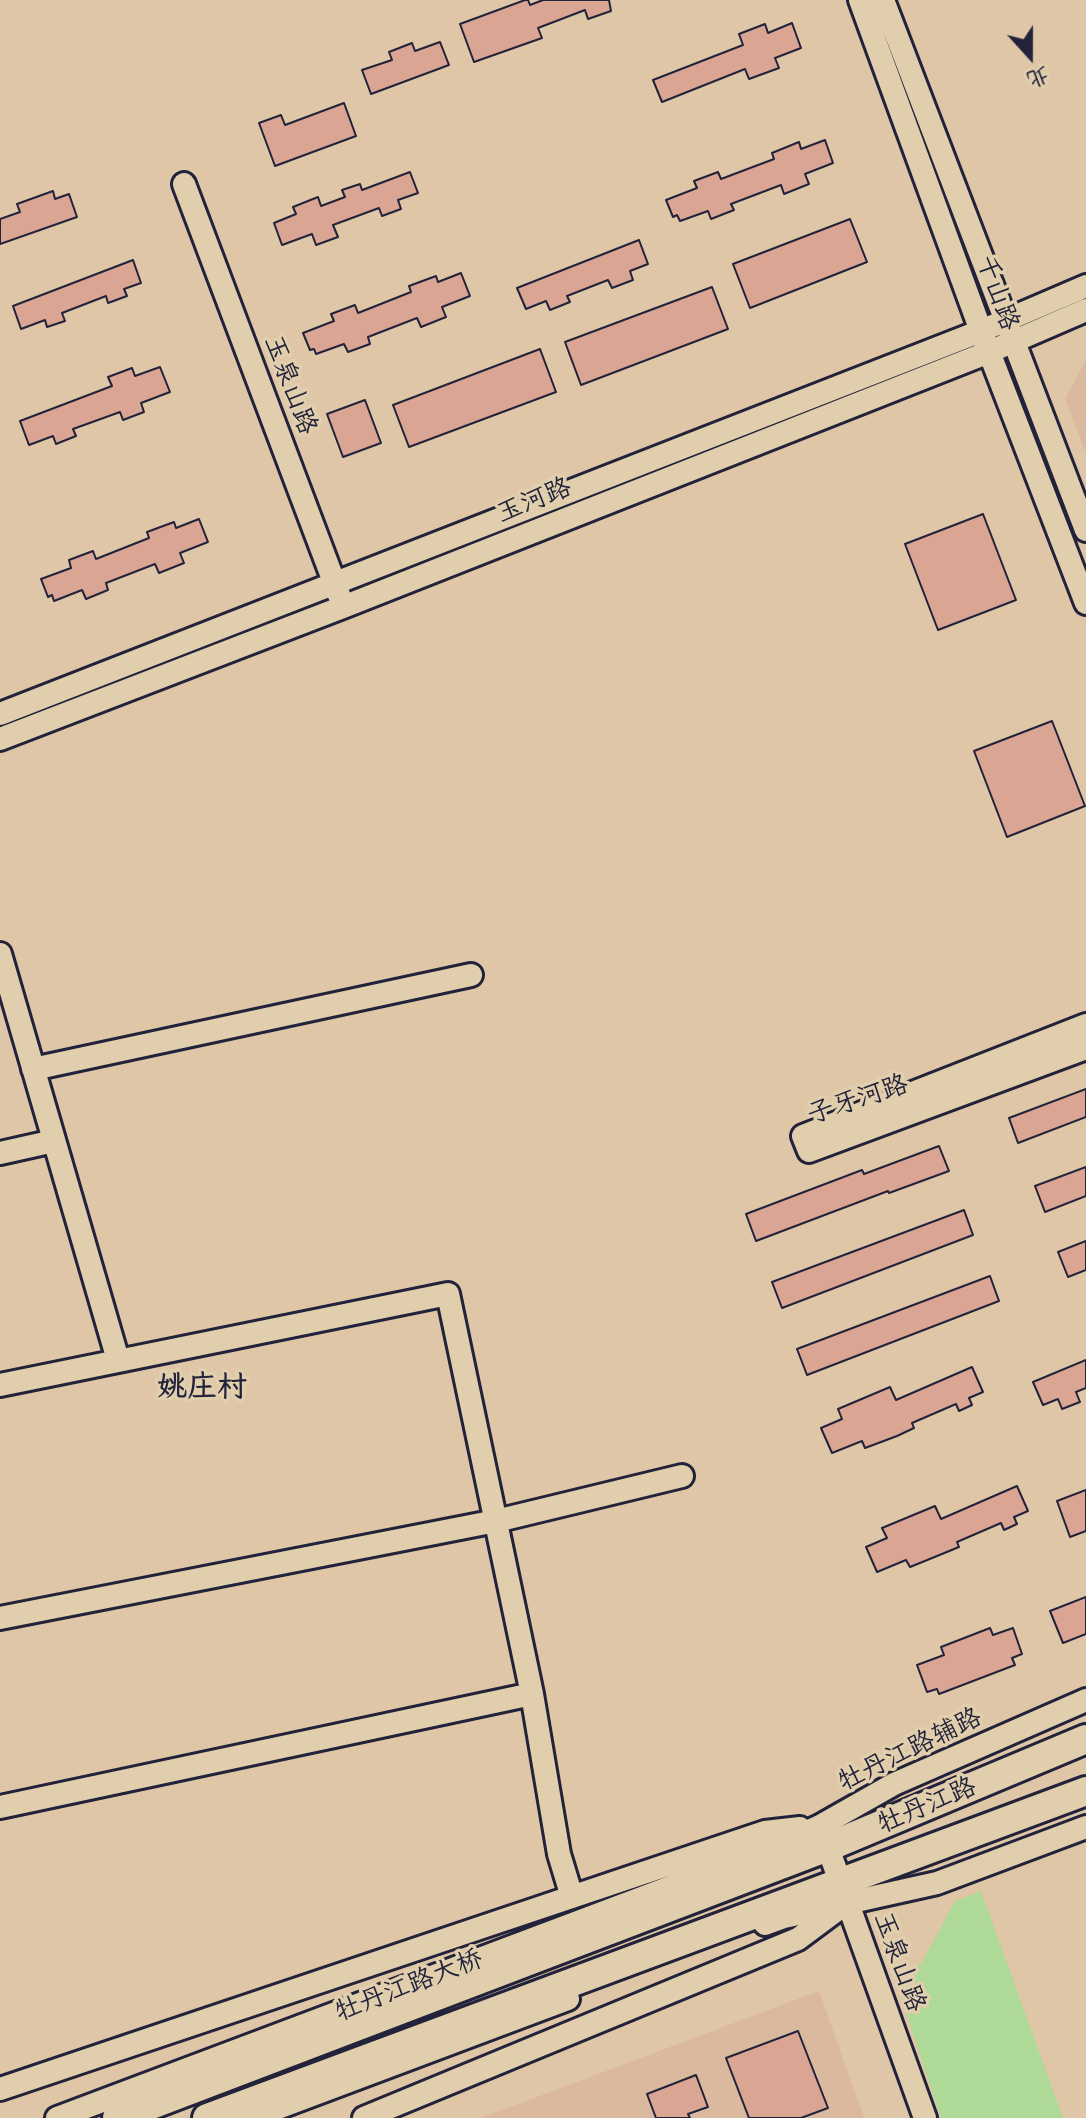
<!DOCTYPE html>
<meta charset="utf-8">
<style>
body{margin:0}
#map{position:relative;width:1086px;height:2118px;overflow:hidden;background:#dfc6a7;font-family:"Patrick Hand","LXGW WenKai TC",sans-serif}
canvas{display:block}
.north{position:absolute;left:990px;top:16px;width:80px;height:80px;-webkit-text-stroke:6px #e0ceac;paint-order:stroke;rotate:159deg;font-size:22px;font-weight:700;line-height:32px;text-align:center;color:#22223b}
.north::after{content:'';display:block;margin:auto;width:28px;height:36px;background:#22223b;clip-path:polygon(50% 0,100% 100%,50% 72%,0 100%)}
</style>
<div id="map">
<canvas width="1086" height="2118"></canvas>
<div class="north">北</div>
</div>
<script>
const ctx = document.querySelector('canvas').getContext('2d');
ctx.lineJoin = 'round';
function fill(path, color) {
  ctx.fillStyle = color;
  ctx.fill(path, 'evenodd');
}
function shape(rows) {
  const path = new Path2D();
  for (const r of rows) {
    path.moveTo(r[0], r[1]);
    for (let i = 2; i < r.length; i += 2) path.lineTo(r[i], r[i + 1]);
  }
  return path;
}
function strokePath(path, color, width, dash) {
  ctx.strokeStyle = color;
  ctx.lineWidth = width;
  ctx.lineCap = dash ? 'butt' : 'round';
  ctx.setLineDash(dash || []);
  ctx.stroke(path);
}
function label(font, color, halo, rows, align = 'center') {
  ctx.font = font + ' "Patrick Hand","LXGW WenKai TC",sans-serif';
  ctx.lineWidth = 7;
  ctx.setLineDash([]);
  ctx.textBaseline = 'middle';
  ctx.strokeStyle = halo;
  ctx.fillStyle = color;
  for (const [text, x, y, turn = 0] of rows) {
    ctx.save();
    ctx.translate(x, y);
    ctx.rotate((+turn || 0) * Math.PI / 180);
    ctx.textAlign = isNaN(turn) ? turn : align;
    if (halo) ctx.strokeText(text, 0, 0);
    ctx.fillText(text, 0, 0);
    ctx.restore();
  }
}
const built = shape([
 [1086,360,1086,453,1065,399],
 [819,1991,864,2118,481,2118]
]);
const green = shape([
 [981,1891,1063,2118,941,2118,893,1974,921,1964,955,1901]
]);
const building = shape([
 [525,0,528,0,530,5,543,0,609,0,611,11,588,19,585,10,538,28,542,38,474,62,460,24,525,0],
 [792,23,801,48,775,58,779,68,749,79,745,69,662,102,653,80,743,45,739,34,765,24,768,33,792,23],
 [440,42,449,65,371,94,362,70,392,60,389,52,412,43,415,51,440,42],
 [344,103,356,136,275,166,259,123,281,115,285,125,344,103],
 [825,140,833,163,805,174,809,184,784,194,781,185,731,204,734,210,711,219,708,211,680,221,677,215,673,217,666,200,697,188,694,181,718,172,721,179,774,159,772,153,799,142,801,149,825,140],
 [410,172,418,193,398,200,401,209,382,216,379,208,333,225,338,237,316,245,312,234,282,245,274,223,296,214,293,207,318,197,321,206,345,197,342,190,360,184,362,190,410,172],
 [53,191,55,199,69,194,77,217,0,244,0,219,20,212,17,204,53,191],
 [850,219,867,262,750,308,733,264,850,219],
 [639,240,648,264,630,271,633,280,612,288,608,280,567,296,570,302,550,310,546,301,526,309,517,288,639,240],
 [133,260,141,283,124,289,127,296,108,303,106,296,62,313,65,321,47,327,45,320,21,329,13,306,133,260],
 [461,273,470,296,442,307,446,317,421,327,417,318,368,337,370,344,348,352,344,344,316,354,314,349,310,350,303,333,334,321,331,314,355,305,358,313,411,292,409,286,436,276,438,282,461,273],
 [712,287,728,329,581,385,565,342,712,287],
 [540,349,556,392,409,447,393,405,540,349],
 [160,367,170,392,141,403,144,412,123,420,120,412,73,429,76,436,56,444,53,436,29,445,20,421,112,386,108,377,132,368,135,376,160,367],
 [365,400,381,443,343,457,327,414,365,400],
 [983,514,1016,600,938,630,905,544,983,514],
 [199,519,208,542,180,553,184,563,159,573,155,564,106,583,108,590,86,599,82,590,54,601,52,595,48,597,41,579,71,568,69,560,93,551,96,559,149,538,147,532,174,522,176,528,199,519],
 [1052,721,1085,806,1007,837,974,751,1052,721],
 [1086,1089,1086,1117,1018,1143,1009,1118,1086,1089],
 [939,1146,949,1171,889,1193,888,1191,756,1241,746,1214,862,1170,864,1174,939,1146],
 [1086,1167,1086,1196,1045,1212,1035,1186,1086,1167],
 [964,1210,973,1235,782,1308,772,1282,964,1210],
 [1086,1241,1086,1270,1068,1277,1058,1252,1086,1241],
 [990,1276,999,1301,807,1375,797,1349,990,1276],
 [1086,1360,1086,1388,1076,1392,1080,1402,1062,1409,1058,1399,1043,1405,1033,1382,1086,1360],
 [972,1367,983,1392,969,1398,972,1405,959,1411,956,1404,912,1423,914,1428,897,1436,865,1448,862,1441,832,1453,821,1428,842,1419,838,1409,890,1387,896,1400,972,1367],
 [1017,1486,1028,1511,1014,1517,1017,1524,1004,1530,1001,1523,957,1542,959,1547,942,1554,910,1567,906,1560,877,1572,866,1547,887,1538,882,1528,935,1506,941,1519,1017,1486],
 [1086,1490,1086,1531,1070,1537,1057,1501,1086,1490],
 [1086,1597,1086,1634,1063,1643,1050,1611,1086,1597],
 [990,1628,993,1635,1013,1628,1022,1654,1012,1658,1015,1665,939,1694,937,1689,927,1692,917,1665,944,1655,941,1647,990,1628],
 [798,2031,828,2108,801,2118,749,2118,726,2058,798,2031],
 [696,2075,708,2107,688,2114,690,2118,656,2118,647,2094,696,2075]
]);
const minor = shape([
 [860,0,981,331,1086,603],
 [883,0,1086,530],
 [184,184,339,595],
 [0,714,981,331,1086,286],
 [0,739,343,607,989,352,1086,310],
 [0,954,118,1360],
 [1086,1025,803,1136,809,1151,1086,1048],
 [33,1069,471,975],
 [0,1153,54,1141],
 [0,1385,448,1294,532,1694,559,1854,572,1897],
 [0,1618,496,1521,682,1476],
 [0,1807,532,1694],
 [823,1834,925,2118],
 [765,1924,784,1917,937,1883,1086,1827],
 [0,2089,765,1832,800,1828],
 [57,2118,761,1853,820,1826,894,1784,1086,1700],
 [251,2118,568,1999],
 [364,2118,798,1939,841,1907]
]);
const major = shape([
 [117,2118,828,1847,1086,1739],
 [207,2118,1086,1791]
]);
const streetNames = [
 ["千山路",997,293,70],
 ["玉泉山路",290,385,69],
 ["玉河路",534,501,-22],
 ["子牙河路",858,1100,-18],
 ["牡丹江路辅路",910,1750,-26],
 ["牡丹江路",927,1806,-23],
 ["玉泉山路",899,1962,70],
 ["牡丹江路大桥",409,1986,-21]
];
const quarterNames = [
 ["姚庄村",202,1388]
];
fill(built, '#dab99f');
fill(green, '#aed997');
fill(building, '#dba593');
strokePath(building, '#22223b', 2);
strokePath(minor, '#22223b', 28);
strokePath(major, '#22223b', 34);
strokePath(minor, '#e0ceac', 22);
strokePath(major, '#e0ceac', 28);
label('26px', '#22223b', '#e0ceac', streetNames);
label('bold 30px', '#22223b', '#e0ceac', quarterNames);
</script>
